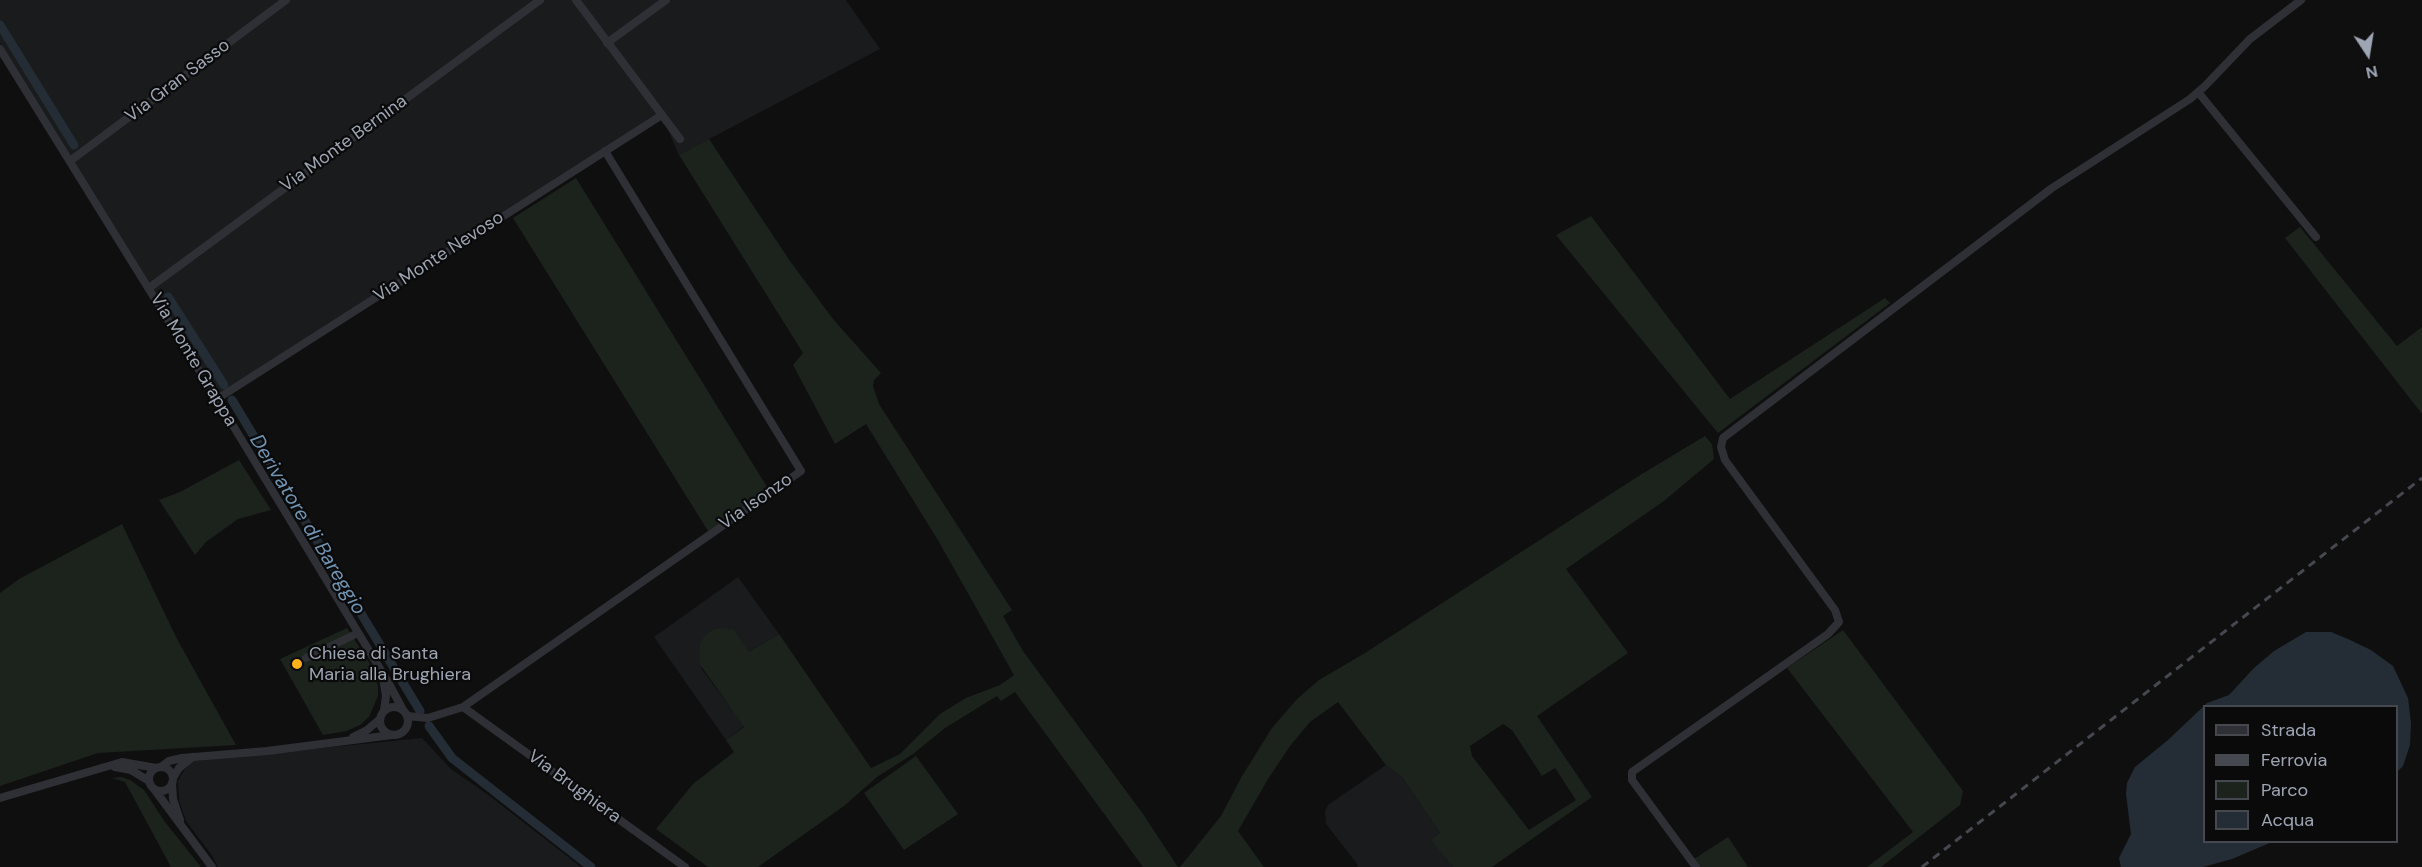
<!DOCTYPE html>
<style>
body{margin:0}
#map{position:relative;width:2422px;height:867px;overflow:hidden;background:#0f0f10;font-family:"DM Sans",sans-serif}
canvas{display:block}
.legend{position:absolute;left:2203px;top:705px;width:195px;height:138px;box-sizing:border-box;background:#0a0a0b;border:2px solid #45484e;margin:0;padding:8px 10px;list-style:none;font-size:18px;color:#9ea5b3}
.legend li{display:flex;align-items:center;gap:12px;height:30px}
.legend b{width:30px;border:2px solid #45484e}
.north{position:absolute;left:2338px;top:24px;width:60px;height:60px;-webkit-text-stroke:4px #0a0a0b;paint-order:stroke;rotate:168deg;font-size:16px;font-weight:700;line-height:24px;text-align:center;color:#9ea5b3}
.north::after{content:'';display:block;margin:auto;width:21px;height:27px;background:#9ea5b3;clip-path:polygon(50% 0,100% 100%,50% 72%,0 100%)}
</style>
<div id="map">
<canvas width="2422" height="867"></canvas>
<ul class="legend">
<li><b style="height:8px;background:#2f3036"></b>Strada</li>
<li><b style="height:8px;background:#46484f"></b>Ferrovia</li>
<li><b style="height:16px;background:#1b231c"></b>Parco</li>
<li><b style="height:16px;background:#242d35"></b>Acqua</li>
</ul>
<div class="north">N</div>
</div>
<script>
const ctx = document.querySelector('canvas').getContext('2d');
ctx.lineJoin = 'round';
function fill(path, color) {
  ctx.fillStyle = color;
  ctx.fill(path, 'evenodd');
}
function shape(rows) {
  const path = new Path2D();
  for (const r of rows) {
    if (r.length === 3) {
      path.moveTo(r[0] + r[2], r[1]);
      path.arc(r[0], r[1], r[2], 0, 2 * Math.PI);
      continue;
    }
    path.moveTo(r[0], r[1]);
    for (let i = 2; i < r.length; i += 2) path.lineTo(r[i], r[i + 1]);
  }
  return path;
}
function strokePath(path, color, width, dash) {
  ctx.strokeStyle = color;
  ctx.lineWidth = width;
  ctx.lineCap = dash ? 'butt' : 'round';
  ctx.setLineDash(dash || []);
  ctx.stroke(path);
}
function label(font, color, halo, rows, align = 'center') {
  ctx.font = font + ' "DM Sans",sans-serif';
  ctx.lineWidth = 4.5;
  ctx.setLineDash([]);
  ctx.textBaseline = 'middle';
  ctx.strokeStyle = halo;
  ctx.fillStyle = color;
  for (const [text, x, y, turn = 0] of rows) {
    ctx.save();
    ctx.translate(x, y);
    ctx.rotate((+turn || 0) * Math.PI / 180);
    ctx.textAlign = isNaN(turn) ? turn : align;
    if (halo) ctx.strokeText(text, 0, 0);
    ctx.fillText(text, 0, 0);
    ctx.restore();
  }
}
const built = shape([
 [0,0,846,0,880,49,679,155,662,116,218,395,0,43],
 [738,577,779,634,749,652,701,668,744,726,726,740,654,637],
 [422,738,451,769,487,794,581,867,218,867,211,854,186,821,179,800,178,781,185,769,195,761],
 [1386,765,1402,777,1440,833,1432,840,1453,867,1356,867,1358,865,1326,824,1325,811,1328,805]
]);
const green = shape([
 [709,139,790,261,833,319,881,373,874,380,873,386,879,404,1012,610,1003,616,1023,651,1143,814,1178,867,1143,867,1015,692,1001,701,997,696,945,728,913,754,877,777,844,806,758,867,708,867,656,829,693,784,734,752,726,740,744,727,699,663,700,644,705,635,715,629,725,628,734,630,749,652,779,634,871,768,900,754,940,714,966,698,1000,685,1014,675,939,542,866,424,835,444,793,365,803,353,679,155],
 [576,178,769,490,708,531,513,218],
 [1591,216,1730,399,1885,298,1890,303,1718,433,1556,235],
 [2300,227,2397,346,2422,327,2422,414,2285,238],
 [1705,436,1712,444,1714,459,1664,501,1566,569,1628,653,1537,716,1592,797,1492,867,1453,867,1431,840,1440,833,1402,777,1386,765,1338,702,1310,722,1290,746,1268,779,1238,831,1264,867,1180,867,1221,816,1242,776,1272,728,1297,699,1319,680,1365,653,1637,477],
 [1503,724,1512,730,1542,776,1555,768,1576,800,1529,830,1472,756,1470,746],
 [239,460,271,510,238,519,206,542,195,555,159,500,180,492],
 [122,524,176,637,236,745,98,753,0,786,0,593,19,579],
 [347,628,372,667,378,686,378,696,369,717,360,725,347,731,323,735,280,659],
 [1843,630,1963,791,1960,805,1881,867,1867,867,1913,832,1787,668],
 [916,756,958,814,904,850,864,793],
 [121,777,130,780,144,790,165,822,201,867,171,867,125,782,112,778],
 [1728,837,1748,867,1700,867,1694,859]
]);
const water = shape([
 [2306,632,2331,632,2348,639,2371,650,2393,666,2408,698,2411,723,2410,745,2403,766,2397,772,2396,706,2204,706,2204,842,2272,842,2232,859,2203,867,2121,867,2119,858,2131,834,2126,794,2127,783,2135,767,2168,740,2207,703,2229,695,2254,668,2274,651]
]);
const canal = shape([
 [0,25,74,145],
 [168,297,224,385],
 [232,400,420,711],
 [429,726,452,758,591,867]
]);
const street = shape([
 [576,0,680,139],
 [607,43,666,0],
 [0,49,217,399,388,682,403,710],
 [2198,92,2316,237],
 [70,161,286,0],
 [149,288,540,0],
 [217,399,662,115],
 [306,658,358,633],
 [383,678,386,696,384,710],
 [463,707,685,867],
 [394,721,14],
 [407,716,428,718,463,707,801,471,605,151],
 [353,737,367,730,380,719],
 [115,767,131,770,149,781],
 [161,767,169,761,182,758,267,751,392,735],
 [161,779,12],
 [173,778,179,768,193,757],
 [172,783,173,799,180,820],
 [154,789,212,867],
 [0,798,122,762,156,768],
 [1696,867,1632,780,1632,772,1828,634,1839,622,1835,610,1725,460,1721,447,1723,438,2052,188,2190,99,2205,86,2250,39,2301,0]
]);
const rail = shape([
 [1922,867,2422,478]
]);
const markers = [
 [297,664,6,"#ffb118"]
];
const streetNames = [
 ["Via Gran Sasso",178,81,-37],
 ["Via Monte Bernina",344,144,-36],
 ["Via Monte Nevoso",439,257,-33],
 ["Via Monte Grappa",193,360,59],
 ["Via Isonzo",756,502,-35],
 ["Via Brughiera",574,787,36]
];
const poiNames = [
 ["Chiesa di Santa",309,654],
 ["Maria alla Brughiera",309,675]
];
const waterNames = [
 ["Derivatore di Bareggio",307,525,59]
];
fill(built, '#1a1b1d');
fill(green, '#1b231c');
fill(water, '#242d35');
strokePath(canal, '#242d35', 9);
strokePath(street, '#2f3036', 8);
strokePath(rail, '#46484f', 3, [8, 6]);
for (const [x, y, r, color] of markers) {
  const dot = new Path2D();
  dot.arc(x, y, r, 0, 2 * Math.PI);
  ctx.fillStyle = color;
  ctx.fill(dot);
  strokePath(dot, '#0a0a0b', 2);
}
label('18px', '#9ea5b3', '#0a0a0b', streetNames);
label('18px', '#9ea5b3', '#0a0a0b', poiNames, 'left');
label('italic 20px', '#7194b3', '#0a0a0b', waterNames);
</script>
